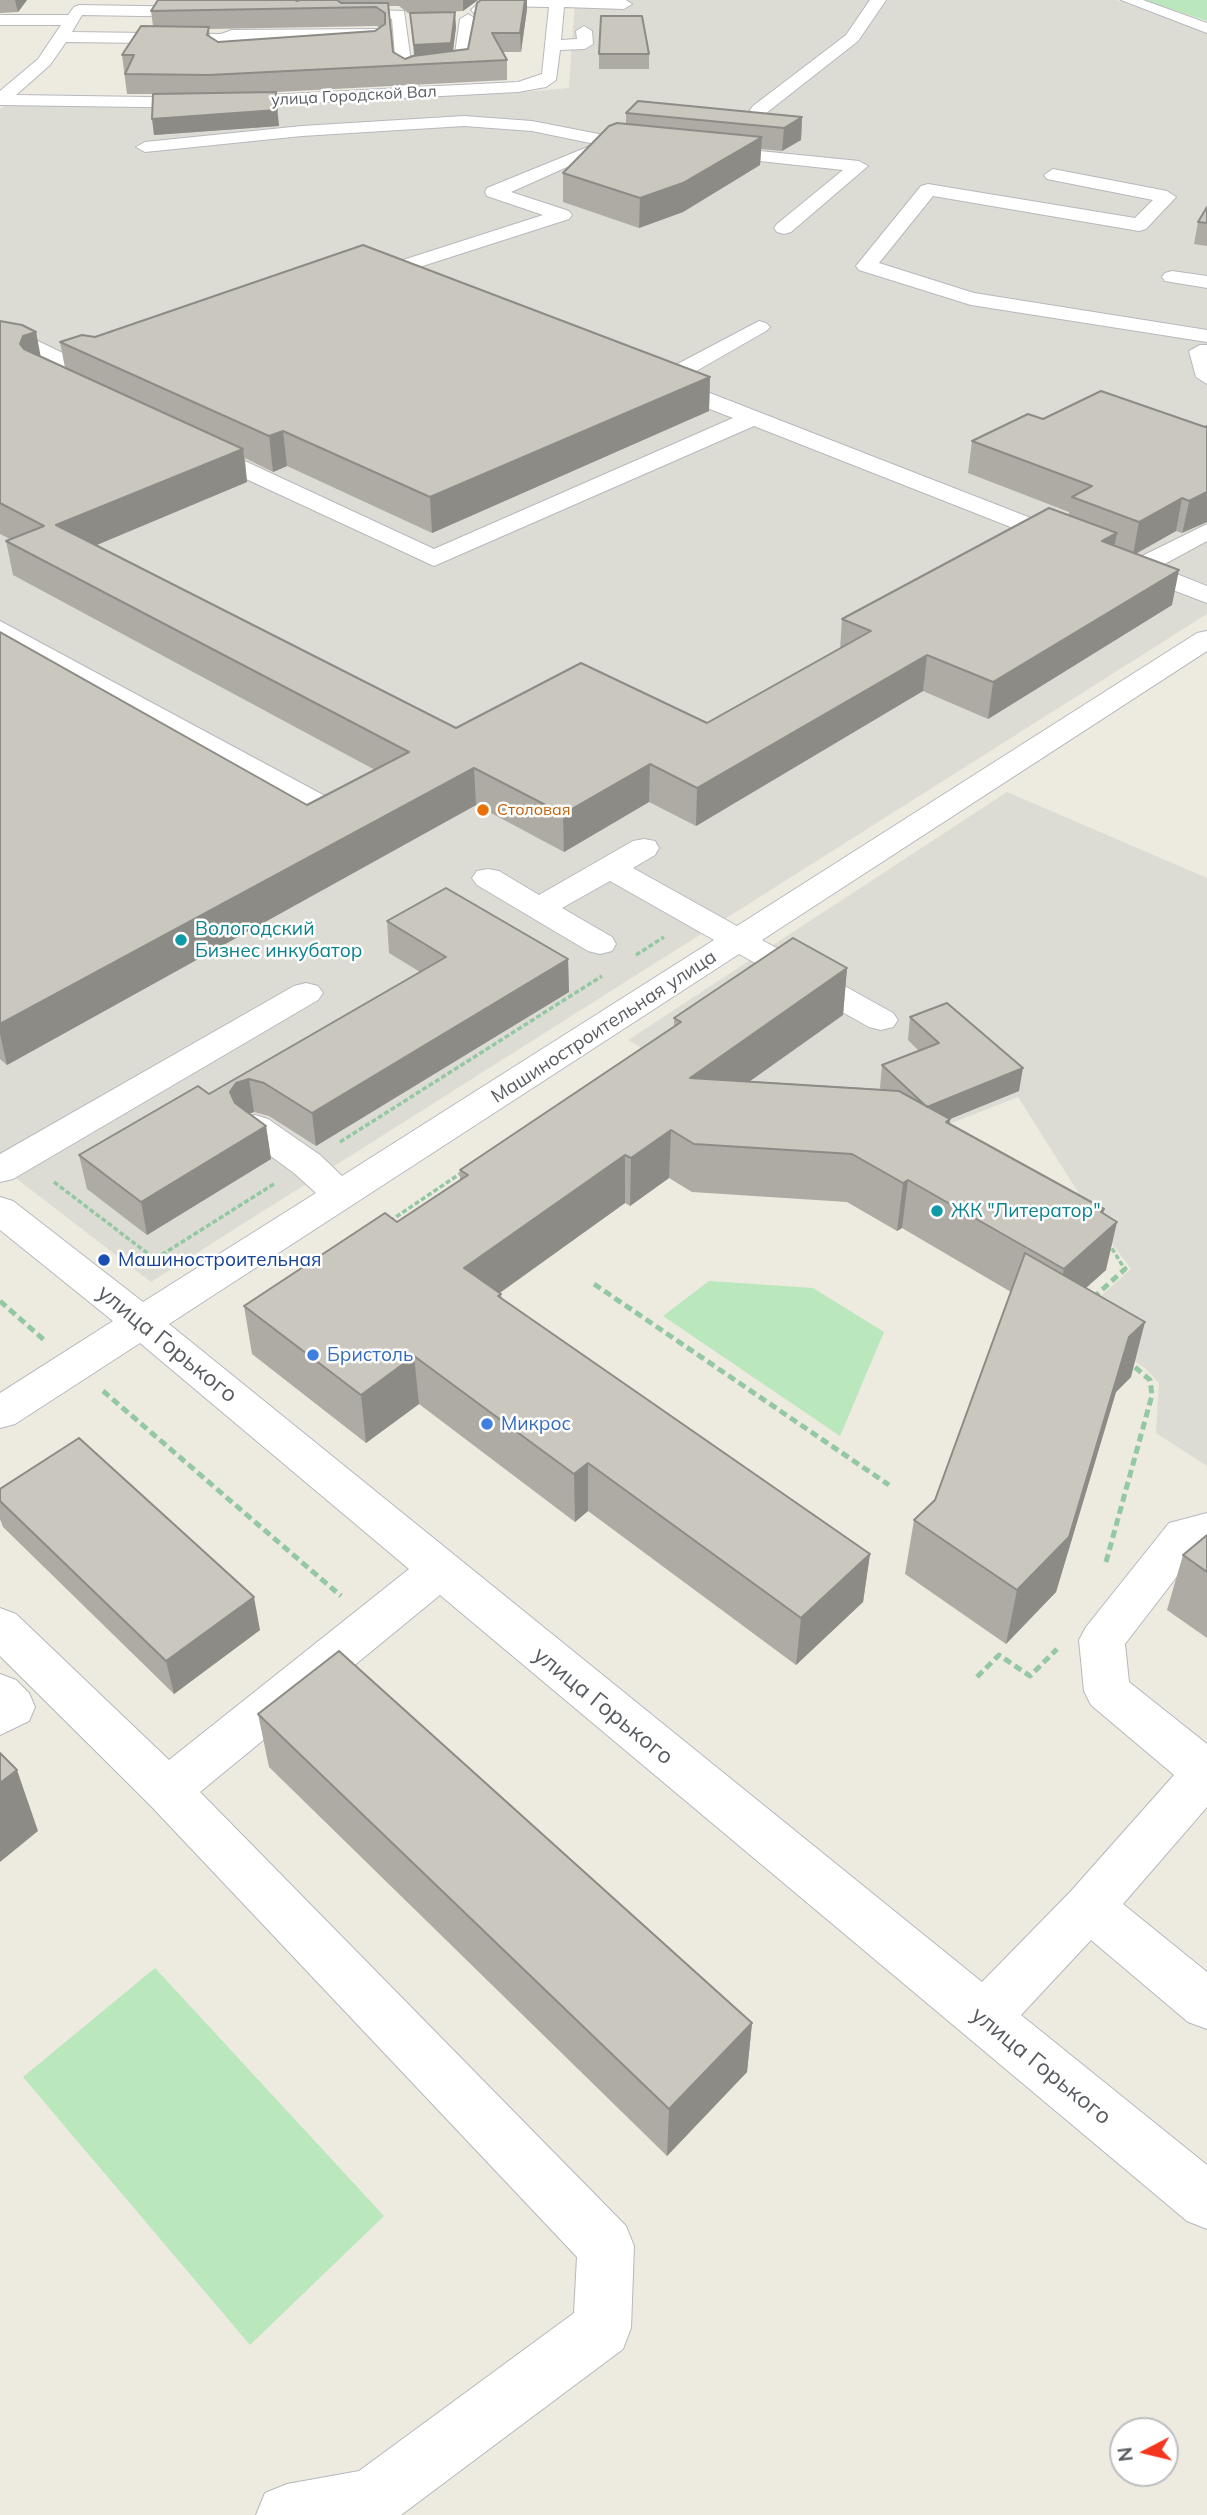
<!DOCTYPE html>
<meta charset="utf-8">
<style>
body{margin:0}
#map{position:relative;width:1207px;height:2515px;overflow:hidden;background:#edeae0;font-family:Mulish,sans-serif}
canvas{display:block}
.north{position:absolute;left:1109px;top:2417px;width:70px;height:70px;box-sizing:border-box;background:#fff;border:2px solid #bdbec0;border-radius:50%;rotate:263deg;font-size:19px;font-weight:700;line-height:28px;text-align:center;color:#595d62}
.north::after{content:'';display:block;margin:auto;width:24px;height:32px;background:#f4361e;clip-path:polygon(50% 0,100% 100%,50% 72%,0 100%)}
</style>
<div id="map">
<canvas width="1207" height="2515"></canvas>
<div class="north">N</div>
</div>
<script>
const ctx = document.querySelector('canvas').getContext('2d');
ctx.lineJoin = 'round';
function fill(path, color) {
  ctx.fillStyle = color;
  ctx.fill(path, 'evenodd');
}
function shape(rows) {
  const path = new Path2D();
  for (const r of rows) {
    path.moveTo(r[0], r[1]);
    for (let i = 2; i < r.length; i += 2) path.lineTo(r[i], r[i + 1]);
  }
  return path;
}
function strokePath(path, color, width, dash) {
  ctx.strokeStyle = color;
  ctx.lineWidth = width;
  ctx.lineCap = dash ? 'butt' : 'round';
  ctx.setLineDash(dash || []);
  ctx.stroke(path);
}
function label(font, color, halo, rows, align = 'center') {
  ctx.font = font + ' Mulish,sans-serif';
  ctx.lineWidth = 5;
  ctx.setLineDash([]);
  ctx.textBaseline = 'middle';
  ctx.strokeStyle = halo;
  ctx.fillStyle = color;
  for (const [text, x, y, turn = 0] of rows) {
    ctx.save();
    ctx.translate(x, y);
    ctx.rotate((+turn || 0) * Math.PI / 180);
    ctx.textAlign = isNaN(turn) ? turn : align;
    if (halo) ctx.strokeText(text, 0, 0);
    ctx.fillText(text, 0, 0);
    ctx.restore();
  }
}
const industrial = shape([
 [575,0,1117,0,1207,33,1207,614,151,1282,0,1166,0,109,6,105,217,106,525,92,569,88],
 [1007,792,1207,878,1207,1466,1156,1433,1159,1383,1146,1369,1074,1320,1131,1269,1104,1233,1018,1097,939,1128,751,1113,628,1040]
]);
const green = shape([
 [1143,0,1207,0,1207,21],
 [709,1281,813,1288,884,1332,840,1436,663,1316],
 [155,1968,384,2216,250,2345,23,2077]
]);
const pathFar1 = shape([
 [636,955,664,937],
 [340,1142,602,976],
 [54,1182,155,1259,274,1184],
 [390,1221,464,1171],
 [1108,1242,1124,1268]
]);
const path = shape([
 [594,1284,889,1485],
 [1093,1298,1125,1269,1123,1266],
 [0,1301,44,1340],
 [103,1391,341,1596],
 [1106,1562,1152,1395,1150,1380,1130,1363],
 [977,1677,999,1655,1030,1676,1057,1649]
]);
const minor = shape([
 [482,0,626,0,632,4,624,9,564,7,561,40,577,39,576,31,584,26,592,31,593,44,585,49,560,50,556,80,546,87,518,92,211,108,0,105,0,91,38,59,61,25,0,25,0,15,68,15,74,7,79,5,201,7,209,12,201,17,82,15,72,32,221,34,232,30,377,29,385,34,382,41,376,43,369,39,235,40,223,44,66,42,50,65,16,95,211,98,403,88,396,69,392,19,337,17,334,14,342,9,404,11,412,69,419,87,518,82,542,74,549,7,494,6,484,13,474,13,471,10,482,0],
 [870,0,886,0,858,41,765,114,753,114,750,110,753,106,846,35,870,0],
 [1121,0,1143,0,1207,23,1207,33,1121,0],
 [468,14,476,19,467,67,419,70,419,64,454,60,460,19,468,14],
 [464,116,532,121,614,137,623,142,511,192,569,211,572,215,569,219,382,279,375,277,372,273,375,269,543,215,487,196,485,192,487,188,595,144,532,131,464,126,302,136,145,152,136,147,145,142,302,126,464,116],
 [710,146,859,161,868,166,791,232,784,234,777,232,774,228,777,224,843,170,704,155,701,151,710,146],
 [1053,169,1167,191,1176,197,1146,229,1139,231,933,196,879,263,974,293,1207,330,1207,342,971,305,859,270,856,266,921,186,928,184,1135,218,1153,200,1047,179,1044,175,1053,169],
 [1172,271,1207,276,1207,288,1165,281,1162,277,1165,273,1172,271],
 [759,321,766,323,770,327,766,331,679,381,1077,536,1081,541,1077,546,1059,546,754,426,434,566,190,453,186,448,190,443,206,443,434,549,733,418,653,387,650,382,653,377,759,321],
 [0,327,11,328,75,359,78,364,67,371,59,369,0,340,0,327],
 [1200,345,1207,345,1207,384,1196,377,1189,351,1200,345],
 [1207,524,1207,541,1159,567,1207,586,1207,603,1118,569,1114,564,1118,559,1127,556,1136,559,1207,524],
 [0,621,338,803,342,809,338,815,327,818,316,815,0,640,0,621],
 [1207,631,1207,651,762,940,893,1013,898,1020,893,1027,881,1030,869,1027,739,954,169,1324,982,1982,1071,1891,1174,1775,1091,1705,1084,1691,1079,1640,1086,1627,1169,1523,1207,1513,1207,1547,1198,1549,1125,1644,1129,1682,1207,1744,1207,1807,1123,1904,1207,1972,1207,2029,1188,2022,1091,1940,1021,2015,1207,2165,1207,2229,1187,2221,440,1595,200,1792,626,2226,634,2246,631,2328,623,2349,401,2515,256,2515,265,2493,287,2484,359,2471,574,2313,577,2257,150,1805,0,1656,0,1608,16,1614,169,1760,409,1569,140,1343,15,1424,0,1428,0,1393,113,1321,0,1230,0,1197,13,1201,143,1302,316,1193,294,1173,242,1135,237,1127,242,1119,255,1115,268,1119,320,1155,342,1176,714,940,610,881,562,908,612,937,616,944,612,951,600,954,588,951,477,885,472,878,477,871,488,869,499,871,539,895,633,841,644,839,655,841,659,848,655,855,633,868,737,926,1197,633,1207,631],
 [306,983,318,986,323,993,318,1000,13,1179,0,1182,0,1154,294,986,306,983],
 [0,1674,16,1680,29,1693,35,1707,29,1721,0,1735,0,1674]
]);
const wall = shape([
 [0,0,27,0,18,12,0,13],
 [158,0,295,0,297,1,300,0,478,0,463,11,427,13,456,27,453,51,468,49,527,9,521,52,503,52,507,60,507,80,276,92,279,126,154,135,153,94,127,94,122,55,153,26,151,11],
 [389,6,399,6,408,13,410,13,414,56,405,59,393,52],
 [377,26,380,28,375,31,218,42,210,37,209,29],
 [599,54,649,54,649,69,599,69],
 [626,113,802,117,801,140,782,151,761,149,760,165,683,212,639,228,563,202,563,173,626,124],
 [1207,207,1207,246,1194,244,1198,222],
 [0,321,36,332,40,357,65,368,60,342,95,337,710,377,709,411,432,533,287,466,273,472,245,458,247,482,97,545,456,728,707,723,840,649,842,619,1069,515,1069,512,968,473,972,441,1043,419,1205,427,1182,533,1176,531,1136,554,1172,605,988,719,923,691,696,826,649,802,564,852,476,805,7,1065,0,1059,0,632,307,805,375,770,13,575,6,541,10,539,0,534],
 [387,921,568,959,569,992,316,1146,269,1116,254,1112,249,1114,266,1126,271,1159,147,1235,87,1189,79,1155,209,1094,420,972,389,953],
 [847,968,843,1015,750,1081,881,1089,880,1088,882,1065,919,1051,908,1040,910,1017,1019,1091,950,1119,949,1124,1104,1209,1103,1214,1106,1270,1086,1288,1131,1377,1116,1392,1056,1592,1006,1644,905,1574,914,1520,935,1500,1011,1292,902,1228,897,1231,847,1202,692,1192,669,1178,630,1206,625,1203,500,1293,501,1294,502,1299,870,1554,863,1602,796,1665,588,1511,575,1522,419,1404,366,1443,252,1354,244,1306,397,1222,460,1180,460,1170,674,1027,674,1018],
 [0,1489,260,1630,174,1694,3,1527,0,1519],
 [1207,1535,1207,1638,1167,1610,1183,1555],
 [258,1714,752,2023,747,2072,667,2156,269,1767]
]);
const shadedWall = shape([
 [15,0,27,0,18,12],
 [463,0,478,0,463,11],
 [525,0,527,0,527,9,521,52,520,33],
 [455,12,456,27,452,58,414,60,414,45],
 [277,110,279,126,154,135,152,119],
 [802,117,801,140,782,151,784,128],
 [762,137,760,165,683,212,639,228,640,198],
 [36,332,42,363,29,368,20,344,23,336],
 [710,377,709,411,432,533,430,497],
 [283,431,287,466,273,472,269,436],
 [243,449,247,482,63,559,56,525],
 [1207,492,1207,522,1182,533,1189,501],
 [1182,498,1176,531,1133,555,1139,522],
 [1117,533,1110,568,1102,541],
 [1179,570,1172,605,988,719,993,682],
 [927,655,923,691,696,826,697,788],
 [650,764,649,802,564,852,563,814],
 [474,768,476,805,7,1065,0,1034,0,1024],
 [568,959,569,992,316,1146,312,1113],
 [847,968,843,1015,688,1125,690,1078],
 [1023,1068,1019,1091,950,1119,943,1166,927,1107],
 [249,1079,254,1112,241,1116,230,1092,236,1083],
 [266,1126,271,1159,147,1235,141,1202],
 [671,1130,669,1178,630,1206,631,1158],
 [625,1155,625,1203,467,1316,464,1268],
 [908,1180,902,1228,897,1231,903,1183],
 [1104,1209,1097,1239,1117,1222,1106,1270,1053,1317,1064,1269,1101,1212],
 [1145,1322,1131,1377,1116,1392,1056,1592,1006,1644,1017,1590,1129,1337],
 [414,1356,419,1404,366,1443,361,1395],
 [588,1463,588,1511,575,1522,574,1474],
 [870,1554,863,1602,796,1665,801,1618],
 [254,1597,260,1630,174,1694,166,1661],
 [17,1770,38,1831,0,1862,0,1783],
 [752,2023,747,2072,667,2156,669,2109]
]);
const building = shape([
 [158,0,295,0,297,1,300,0,337,0,341,3,388,3,393,52,405,59,413,56,468,49,477,3,481,0,525,0,520,33,492,33,507,60,209,75,125,74,134,55,122,55,141,26,209,27,207,35,218,42,375,31,385,24,385,13,376,7,151,11,158,0],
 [455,12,451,43,414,45,410,13,455,12],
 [601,16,642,16,649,54,599,54,601,16],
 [276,92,277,110,152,119,153,94,276,92],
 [638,101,802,117,784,128,626,113,638,101],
 [617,123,762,137,683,183,640,198,563,173,609,126,617,123],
 [1207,207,1207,223,1198,222,1207,207],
 [363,245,710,377,430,497,283,431,269,436,60,342,82,335,95,337,363,245],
 [0,321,22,325,36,332,23,336,20,344,24,349,243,449,56,525,456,728,581,663,707,723,871,631,842,619,1049,508,1117,533,1102,541,1179,570,993,682,927,655,697,788,650,764,563,814,474,768,0,1024,0,632,307,805,409,752,6,541,44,526,0,503,0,321],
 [1101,391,1205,427,1207,426,1207,492,1189,501,1182,498,1139,522,1072,497,1092,486,972,441,1028,414,1043,419,1101,391],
 [446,888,568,959,312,1113,264,1083,249,1079,236,1083,230,1092,235,1103,266,1126,141,1202,79,1155,198,1086,209,1094,446,957,387,921,446,888],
 [793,938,847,968,690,1078,899,1091,950,1119,946,1122,1104,1209,1101,1212,1117,1222,1064,1269,908,1180,903,1183,852,1154,694,1144,671,1130,631,1158,625,1155,464,1268,501,1294,498,1296,870,1554,801,1618,588,1463,574,1474,414,1356,361,1395,244,1306,385,1213,397,1222,468,1175,460,1170,681,1022,674,1018,793,938],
 [947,1003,1023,1068,927,1107,882,1065,939,1043,910,1017,947,1003],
 [1025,1253,1145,1322,1129,1337,1069,1537,1017,1590,914,1520,935,1500,1025,1253],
 [79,1438,254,1597,166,1661,0,1501,0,1489,79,1438],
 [1207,1535,1207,1572,1183,1555,1207,1535],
 [339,1651,752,2023,669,2109,258,1714,339,1651],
 [0,1753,17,1770,0,1783,0,1753]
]);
const markers = [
 [483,810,7,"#e8710a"],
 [181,940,7,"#0f9aa8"],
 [937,1211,7,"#0f9aa8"],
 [104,1260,7,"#1a4fb4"],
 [313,1355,7,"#3f7fe0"],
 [487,1424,7,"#3f7fe0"]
];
const farStreetnames = [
 ["улица Городской Вал",354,96,-3]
];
const farFoodnames = [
 ["Столовая",497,810]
];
const cultureNames = [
 ["Вологодский",195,929],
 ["Бизнес инкубатор",195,951],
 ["ЖК \"Литератор\"",951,1211]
];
const streetNames = [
 ["Машиностроительная улица",604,1027,-33]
];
const transitNames = [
 ["Машиностроительная",118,1260]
];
const shopNames = [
 ["Бристоль",327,1355],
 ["Микрос",501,1424]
];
const nearStreetnames = [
 ["улица Горького",167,1344,39],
 ["улица Горького",603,1706,39],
 ["улица Горького",1041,2066,39]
];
fill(industrial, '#dddcd4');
fill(green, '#bae7bb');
strokePath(minor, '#b6b8be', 2);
strokePath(pathFar1, '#93c8a3', 3.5, [5, 2.5]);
strokePath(path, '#93c8a3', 5, [8, 4.5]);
fill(minor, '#fff');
fill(wall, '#aeaba4');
fill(shadedWall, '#8d8b86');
fill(building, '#cac7bf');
strokePath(building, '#8d8b86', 2);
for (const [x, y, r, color] of markers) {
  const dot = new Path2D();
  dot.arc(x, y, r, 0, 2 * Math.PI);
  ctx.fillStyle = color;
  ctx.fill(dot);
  strokePath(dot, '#fff', 2.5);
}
label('16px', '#595d62', '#fff', farStreetnames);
label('16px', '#c56008', '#fff', farFoodnames, 'left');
label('19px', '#0d838f', '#fff', cultureNames, 'left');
label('19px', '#595d62', '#fff', streetNames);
label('19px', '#164399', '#fff', transitNames, 'left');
label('19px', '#366cbe', '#fff', shopNames, 'left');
label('23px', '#595d62', '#fff', nearStreetnames);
</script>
